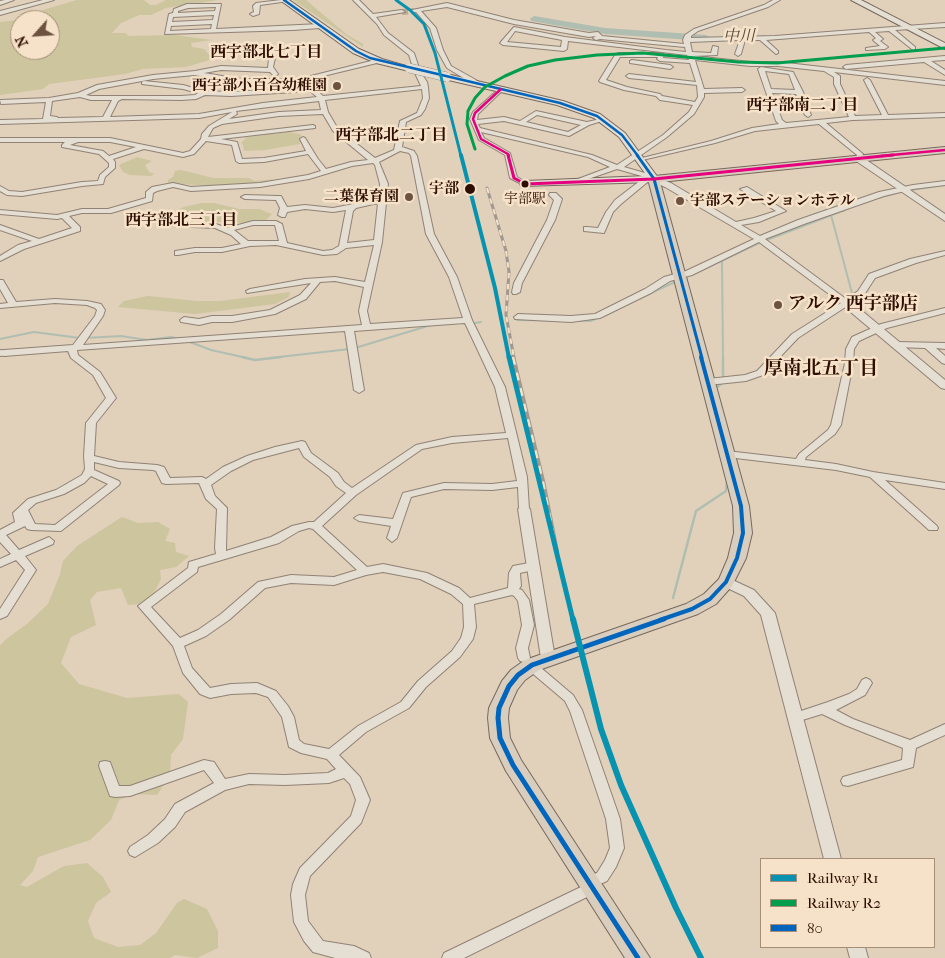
<!DOCTYPE html>
<meta charset="utf-8">
<style>
body{margin:0}
#map{position:relative;width:945px;height:958px;overflow:hidden;background:#e1d0ba;font-family:"IM FELL French Canon",serif}
canvas{display:block}
.legend{position:absolute;left:760px;top:858px;width:175px;height:90px;box-sizing:border-box;background:#f5e2c8;border:1px solid #a58d78;margin:0;padding:6px 9px;list-style:none;font-size:15px;color:#2e0e01}
.legend li{display:flex;align-items:center;gap:10px;height:25px}
.legend b{width:25px;border:1px solid #a58d78}
.north{position:absolute;left:10px;top:10px;width:50px;height:50px;box-sizing:border-box;background:#f5e2c8;border:1px solid #a58d78;border-radius:50%;rotate:244deg;font-size:14px;font-weight:700;line-height:20px;text-align:center;color:#2e0e01}
.north::after{content:'';display:block;margin:auto;width:18px;height:22px;background:#6d5242;clip-path:polygon(50% 0,100% 100%,50% 72%,0 100%)}
</style>
<div id="map">
<canvas width="945" height="958"></canvas>
<ul class="legend">
<li><b style="height:6px;background:#0792af"></b>Railway R1</li>
<li><b style="height:6px;background:#029e4d"></b>Railway R2</li>
<li><b style="height:6px;background:#0065bd"></b>80</li>
</ul>
<div class="north">N</div>
</div>
<script>
const ctx = document.querySelector('canvas').getContext('2d');
ctx.lineJoin = 'round';
function fill(path, color) {
  ctx.fillStyle = color;
  ctx.fill(path, 'evenodd');
}
function shape(rows) {
  const path = new Path2D();
  for (const r of rows) {
    path.moveTo(r[0], r[1]);
    for (let i = 2; i < r.length; i += 2) path.lineTo(r[i], r[i + 1]);
  }
  return path;
}
function strokePath(path, color, width, dash) {
  ctx.strokeStyle = color;
  ctx.lineWidth = width;
  ctx.lineCap = dash ? 'butt' : 'round';
  ctx.setLineDash(dash || []);
  ctx.stroke(path);
}
function label(font, color, halo, rows, align = 'center') {
  ctx.font = font + ' "IM FELL French Canon","Noto Serif JP",serif';
  ctx.lineWidth = 5;
  ctx.setLineDash([]);
  ctx.textBaseline = 'middle';
  ctx.strokeStyle = halo;
  ctx.fillStyle = color;
  for (const [text, x, y, turn = 0] of rows) {
    ctx.save();
    ctx.translate(x, y);
    ctx.rotate((+turn || 0) * Math.PI / 180);
    ctx.textAlign = isNaN(turn) ? turn : align;
    if (halo) ctx.strokeText(text, 0, 0);
    ctx.fillText(text, 0, 0);
    ctx.restore();
  }
}
const green = shape([
 [77,0,144,0,150,5,156,5,166,0,218,0,166,8,151,15,139,15,121,23,112,33,125,33,129,36,174,35,212,40,191,43,192,47,204,49,213,59,186,67,143,69,125,74,49,84,43,89,0,95,0,22,18,20,36,12],
 [20,20,50,20,50,50,20,50],
 [293,0,306,0,346,34,363,44,363,47],
 [288,132,300,134,302,137,300,144,265,150,244,151,243,145,241,143,247,137],
 [137,157,152,161,145,165,149,172,154,174,151,176,130,175,123,172,119,165],
 [181,170,213,178,249,178,255,181,275,179,251,185,210,186,168,183,168,180,173,177,175,171],
 [202,203,214,203,239,209,259,209,272,214,265,221,245,223,201,221,177,215,177,210,184,207],
 [290,292,289,297,275,304,195,314,118,307,124,301,148,296,196,301,220,301],
 [122,517,138,523,158,522,170,529,165,541,175,543,176,552,189,556,176,567,160,570,161,579,155,591,142,604,128,605,121,588,97,592,90,600,96,625,71,637,61,663,79,684,127,698,179,694,188,702,183,739,171,755,170,775,157,795,136,794,119,800,111,820,90,840,38,857,33,871,20,885,27,887,64,866,87,863,103,877,111,892,96,903,88,921,94,938,118,947,140,945,156,933,177,903,184,899,207,909,218,931,218,948,197,958,175,955,170,958,0,958,0,646,5,640,27,624,48,604,60,574,63,561,77,546]
]);
const streamFar1 = shape([
 [871,200,904,191,945,185],
 [831,215,852,293],
 [722,261,723,358],
 [698,272,759,243,845,210],
 [517,320,591,321,677,281],
 [475,323,481,322],
 [85,338,121,336,147,340,171,337,179,339],
 [0,339,34,332,80,338],
 [187,341,211,350,247,358],
 [355,348,431,325],
 [270,358,350,349]
]);
const stream = shape([
 [242,357,255,360,281,357],
 [723,357,723,377],
 [716,388,721,384],
 [673,598,696,511,726,491,727,481]
]);
const river = shape([
 [534,16,605,28,706,35,711,38,706,41,605,34,531,21,530,19,534,16]
]);
const minorTunnel = shape([
 [402,12,414,11]
]);
const minor = shape([
 [5,0,14,0,0,5,0,1,5,0],
 [281,0,289,1,260,5,259,14,253,16,250,14,254,12,253,6,256,3,281,0],
 [353,0,359,0,373,14,402,10,405,12,376,17,388,33,414,53,420,71,427,82,428,87,429,98,425,109,421,115,406,122,402,147,414,151,417,156,434,234,457,277,472,320,505,387,527,477,529,509,524,512,519,509,518,487,492,490,444,489,411,497,397,538,392,542,387,538,391,526,359,521,354,518,359,515,393,519,403,493,444,483,492,484,517,481,508,438,452,443,422,449,356,495,322,526,367,567,383,564,427,573,459,588,470,598,508,588,509,573,513,566,534,562,538,563,539,566,538,569,520,573,521,586,519,589,522,590,529,600,534,625,528,648,530,658,528,661,524,662,520,661,518,658,516,648,522,625,518,601,514,596,512,595,474,604,476,627,473,639,460,657,426,687,409,708,366,732,339,755,360,777,370,800,361,823,310,876,305,895,308,921,323,941,354,946,369,953,371,958,335,958,313,952,304,941,294,922,291,895,293,884,300,868,351,816,356,800,350,784,344,778,329,783,285,785,249,784,225,790,185,812,175,827,158,843,135,857,130,855,128,851,130,847,148,835,165,819,175,804,214,783,204,770,130,796,115,797,110,796,99,766,100,762,105,761,110,762,119,786,130,786,204,760,214,762,225,779,249,774,285,775,328,773,336,769,327,759,301,753,289,747,282,717,268,697,256,693,231,694,210,698,200,694,183,673,173,646,138,606,188,568,189,562,216,554,215,548,217,509,206,499,199,483,166,484,162,483,156,471,153,470,119,468,94,462,94,470,119,481,120,483,119,485,61,531,31,530,27,529,25,526,6,535,19,550,49,537,54,541,53,544,25,556,36,570,7,616,0,619,0,609,25,570,16,560,0,567,0,559,11,554,0,542,0,530,15,522,13,513,28,499,56,490,82,475,85,469,84,456,86,423,106,398,93,375,71,358,68,351,4,356,0,354,1,351,4,350,73,345,95,316,97,310,95,308,87,305,55,303,0,308,0,304,8,303,0,289,0,280,3,280,16,302,55,299,87,301,101,304,105,310,103,316,83,345,362,325,359,311,364,287,335,281,320,282,306,299,275,314,232,322,212,322,199,325,181,322,180,320,184,317,199,319,212,316,232,316,270,310,300,295,311,283,247,293,246,291,250,289,305,279,335,277,365,282,374,245,346,248,337,254,323,255,276,245,250,246,222,252,195,252,178,255,175,255,175,251,195,248,222,248,241,244,231,235,215,228,173,226,169,224,173,222,216,224,227,228,253,221,276,221,282,224,287,243,323,251,332,250,339,246,346,210,333,212,305,209,287,212,285,217,282,217,278,215,280,208,276,200,245,199,241,197,245,195,278,196,281,196,287,207,305,205,333,208,379,199,380,184,375,165,373,163,352,166,309,179,260,187,191,191,173,187,157,191,153,193,152,201,111,213,82,213,69,216,80,227,80,231,24,249,0,261,0,256,18,245,32,241,0,230,0,225,39,239,72,228,62,218,57,219,0,214,0,210,57,215,82,209,108,209,146,198,146,192,152,187,173,183,191,187,260,183,308,175,321,171,308,154,264,162,239,163,236,161,232,145,206,141,194,154,183,157,144,149,113,159,115,162,115,168,105,177,103,184,82,186,22,196,7,195,0,191,0,186,9,191,22,192,82,182,98,181,100,175,109,167,109,163,99,154,62,147,62,145,65,142,0,142,0,138,110,138,183,153,190,151,201,139,202,134,209,126,232,112,199,118,0,124,0,120,43,119,46,102,1,104,0,100,49,98,78,93,97,85,153,75,195,71,221,66,268,68,269,59,261,53,264,51,275,58,273,67,278,74,277,75,273,75,270,72,221,70,204,73,241,79,306,79,311,76,379,59,382,61,381,62,315,78,309,83,323,96,421,86,414,71,409,55,384,35,377,24,353,0],
 [194,75,241,83,303,83,307,87,231,92,204,91,183,85,144,81,142,82,142,84,183,89,198,93,195,95,181,96,91,96,86,95,99,89,153,79,194,75],
 [422,89,423,98,417,113,400,121,394,150,375,158,338,129,328,112,325,100,422,89],
 [310,91,317,97,263,103,199,114,110,117,118,101,122,99,181,100,196,99,205,95,231,96,310,91],
 [80,97,91,100,112,100,103,117,58,118,57,117,50,116,52,101,80,97],
 [319,101,321,110,279,112,229,119,237,114,236,111,319,101],
 [323,114,333,131,368,160,351,162,326,169,318,159,305,138,303,137,300,139,306,151,264,158,242,159,237,142,221,139,315,128,315,126,313,125,208,137,213,128,222,124,279,116,323,114],
 [78,142,110,142,136,147,109,156,103,151,70,145,78,142],
 [400,151,409,153,411,156,426,234,449,277,463,318,370,324,367,311,382,242,388,184,379,162,400,151],
 [378,203,374,240,347,243,353,211,356,208,378,203],
 [253,225,275,225,279,241,248,241,234,230,253,225],
 [465,323,495,387,506,433,452,437,416,445,352,488,344,482,338,473,311,453,305,442,302,441,275,447,247,456,223,467,206,479,202,477,170,478,164,467,157,465,119,462,94,456,96,423,116,398,100,372,78,355,77,350,345,331,354,390,359,393,364,390,354,331,465,323],
 [299,448,304,457,330,477,336,486,346,493,314,522,309,522,292,526,271,537,226,551,227,508,215,496,211,485,231,471,253,460,299,448],
 [91,476,108,484,55,525,35,524,28,510,36,503,64,494,84,483,91,476],
 [309,528,313,529,357,570,334,577,291,575,258,582,221,614,198,630,180,638,151,607,197,572,198,567,279,543,299,531,309,528],
 [383,572,420,579,451,594,463,604,464,627,461,638,452,651,418,681,401,702,358,726,329,749,304,744,299,740,294,717,288,706,276,691,257,683,231,684,210,688,192,668,184,646,206,636,229,620,265,588,291,583,334,585,366,575,383,572],
 [773,0,780,0,768,7,698,31,691,36,691,38,775,36,945,23,945,27,895,30,915,47,915,49,913,50,889,31,875,32,883,39,880,41,888,47,885,49,866,50,866,48,880,46,874,41,873,40,876,38,869,32,766,40,778,51,778,53,776,54,760,40,745,40,741,54,738,56,735,54,740,40,690,42,692,52,711,53,713,46,718,47,717,55,693,56,750,62,778,62,945,81,945,85,834,72,840,76,840,84,855,116,882,115,864,80,867,78,870,80,888,115,945,113,945,117,853,120,826,123,863,154,862,159,859,161,856,159,857,155,819,124,755,131,715,143,638,161,638,159,711,141,752,128,779,124,776,121,758,69,761,67,793,72,803,92,811,115,808,117,805,115,796,94,772,93,782,120,786,123,849,117,834,84,834,77,824,71,778,66,750,66,695,60,704,89,742,88,745,90,742,92,704,93,704,97,694,114,667,137,624,167,645,173,671,183,736,222,754,218,776,211,740,189,747,187,786,211,759,222,741,225,760,236,798,220,879,192,913,185,945,181,945,185,913,189,884,196,804,224,765,239,846,299,858,291,869,274,910,259,945,251,945,255,916,263,875,278,864,295,798,338,763,375,746,381,708,385,703,382,708,379,745,375,757,371,792,334,841,303,759,242,692,275,670,281,651,293,600,318,571,322,515,319,514,317,518,314,571,316,595,314,645,289,664,277,686,271,754,239,665,187,650,180,621,204,613,212,604,233,584,231,584,227,587,227,598,228,606,212,615,200,645,177,617,169,574,184,570,184,570,182,610,167,588,157,481,132,484,138,510,153,517,177,529,184,523,185,510,178,505,155,479,140,470,119,473,112,501,87,503,88,503,90,478,114,477,120,504,117,520,121,536,111,587,122,605,118,605,120,589,125,569,136,504,121,478,124,480,128,592,155,617,165,663,135,689,112,693,105,660,100,656,96,624,90,600,82,599,81,615,55,618,53,661,53,664,55,663,58,689,60,687,55,568,41,567,49,564,51,503,45,500,43,514,27,565,37,666,50,686,52,685,47,600,39,596,40,593,38,596,36,589,37,514,24,447,7,421,11,436,28,443,50,451,66,476,80,478,83,475,85,447,68,437,50,430,28,416,12,412,12,412,10,447,3,514,20,589,33,598,32,602,36,684,44,683,40,685,35,694,29,764,5,773,0],
 [515,31,562,40,561,47,507,42,515,31],
 [620,57,658,57,657,59,660,61,690,63,696,82,629,74,626,76,629,78,697,85,698,97,695,102,662,96,660,94,627,87,606,80,620,57],
 [765,71,789,74,795,90,771,89,765,71],
 [537,115,581,125,568,132,526,122,537,115],
 [187,4,221,4,216,29,320,24,323,26,320,28,293,30,165,34,169,14,173,13,174,9,187,4],
 [216,7,215,11,178,13,178,11,188,8,216,7],
 [214,15,213,20,172,22,173,17,214,15],
 [212,24,211,29,170,31,171,26,212,24],
 [945,56,945,60,931,61,945,70,945,75,924,62,846,69,843,67,846,65,945,56],
 [632,60,670,65,673,67,670,69,630,63,630,61,632,60],
 [550,193,556,193,562,199,555,220,522,283,520,292,516,294,513,294,512,292,514,283,547,220,554,200,549,195,550,193],
 [945,308,945,313,887,328,859,341,854,349,853,363,841,425,835,434,806,457,805,460,836,464,873,472,945,483,945,489,885,480,937,526,938,528,937,530,929,530,870,477,836,470,727,457,722,454,727,451,796,459,799,454,828,430,831,425,845,363,846,349,852,337,881,324,945,308],
 [897,342,945,343,945,349,936,348,945,356,945,364,942,363,925,348,894,347,893,345,897,342],
 [536,666,540,667,573,695,582,710,620,819,624,848,616,867,607,881,598,885,599,888,597,892,464,958,442,958,444,953,583,886,581,882,583,878,597,873,605,860,610,848,606,819,570,711,565,701,532,673,530,670,532,667,536,666],
 [866,678,870,680,872,683,865,695,836,710,853,719,910,740,945,724,945,735,916,748,913,767,848,786,843,785,841,781,843,777,902,760,903,748,845,725,822,714,796,722,792,720,790,717,792,714,828,702,849,694,857,689,862,680,866,678]
]);
const tertiary = shape([
 [43,0,54,0,0,15,0,11,43,0],
 [856,157,862,157,945,214,945,221,856,161,856,157],
 [845,299,849,300,945,380,945,389,941,388,841,304,840,302,845,299],
 [0,350,8,351,9,353,8,355,0,356,0,350],
 [524,505,530,509,555,658,553,662,548,663,543,662,541,658,518,509,524,505],
 [726,577,754,590,775,613,841,859,824,859,761,615,744,596,721,585,719,582,721,579,726,577],
 [847,947,865,947,868,958,850,958,847,947]
]);
const secondary = shape([
 [280,0,289,0,359,49,382,59,413,68,409,71,376,63,353,53,280,0],
 [851,0,861,0,945,43,945,49,851,0],
 [447,74,563,101,600,114,625,133,659,179,654,182,521,186,520,184,521,182,525,181,647,176,619,137,594,118,557,105,444,79,444,75,447,74]
]);
const primary = shape([
 [945,147,945,153,660,182,749,506,752,533,746,558,732,586,716,604,698,614,539,670,525,680,517,690,509,708,508,718,510,738,521,760,650,958,625,958,506,771,490,738,488,718,489,708,502,681,511,670,525,660,686,604,704,594,719,579,728,558,734,533,733,506,648,179,654,176,945,147]
]);
const railFar1 = shape([
 [487,188,506,251,509,272,506,315,514,358]
]);
const rail = shape([
 [513,357,543,482,557,553]
]);
const secondaryBridge = shape([
 [409,68,447,77]
]);
const bus1Far3 = shape([
 [284,0,356,51,370,58,560,103,597,116,622,135,638,156]
]);
const bus1Far2 = shape([
 [637,155,654,179,702,358]
]);
const bus1Far1 = shape([
 [660,620,692,609,710,599,726,582,737,558,743,533,741,506,701,357]
]);
const bus1 = shape([
 [638,958,513,765,500,738,498,718,499,708,509,686,518,675,532,665,664,619]
]);
const bus2Far1 = shape([
 [501,89,475,113,473,119,481,139,508,154,509,156],
 [881,156,945,150]
]);
const bus2 = shape([
 [508,155,514,178,525,184,654,179,893,155]
]);
const rail1Far3 = shape([
 [396,0,410,10,424,24,435,53,461,156]
]);
const rail1Far2 = shape([
 [461,155,495,288,509,358]
]);
const rail1Far1 = shape([
 [509,357,573,620]
]);
const rail1 = shape([
 [573,619,601,729,621,785,676,908,701,958]
]);
const rail2 = shape([
 [475,149,467,124,468,111,475,98,485,87,505,76,528,66,555,60,597,55,643,53,738,62,777,63,945,48]
]);
const markers = [
 [337,86,5,"#6d5242"],
 [525,184,4.5,"#2e0e01"],
 [470,189,6,"#2e0e01"],
 [409,197,5,"#6d5242"],
 [680,201,5,"#6d5242"],
 [778,305,5,"#6d5242"]
];
const farBusnames = [
 ["宇部駅",525,200]
];
const farPoinames = [
 ["西宇部小百合幼稚園",327,86],
 ["二葉保育園",399,197],
 ["宇部ステーションホテル",690,201,"left"]
];
const farStopnames = [
 ["宇部",459,189]
];
const farWaternames = [
 ["中川",739,37,-1]
];
const farNeighbourhoodnames = [
 ["西宇部北七丁目",266,53],
 ["西宇部南二丁目",802,106],
 ["西宇部北二丁目",391,136],
 ["西宇部北三丁目",181,221]
];
const poiNames = [
 ["アルク 西宇部店",788,305]
];
const neighbourhoodNames = [
 ["厚南北五丁目",821,369]
];
fill(green, '#ccc59e');
strokePath(streamFar1, '#b0beb2', 2);
strokePath(stream, '#b0beb2', 2.5);
fill(river, '#b0beb2');
strokePath(minorTunnel, '#bda995', 6, [6, 3]);
strokePath(minor, '#908275', 2);
strokePath(tertiary, '#908275', 2);
strokePath(secondary, '#76695c', 2);
strokePath(primary, '#76695c', 2);
fill(minor, '#e5ded3');
fill(tertiary, '#e5ded3');
fill(secondary, '#e5ded3');
fill(primary, '#d9cebe');
strokePath(railFar1, '#a1988f', 3);
strokePath(rail, '#a1988f', 4.5);
strokePath(railFar1, '#f5e2c8', 2, [5.5]);
strokePath(rail, '#f5e2c8', 2.5, [8]);
strokePath(secondaryBridge, '#76695c', 10, []);
strokePath(secondaryBridge, '#e5ded3', 9);
strokePath(bus1Far3, '#0065bd', 2.5);
strokePath(bus1Far2, '#0065bd', 3);
strokePath(bus1Far1, '#0065bd', 4);
strokePath(bus1, '#0065bd', 5);
strokePath(bus2Far1, '#e5007d', 2.5);
strokePath(bus2, '#e5007d', 3);
strokePath(rail1Far3, '#0792af', 3);
strokePath(rail1Far2, '#0792af', 4);
strokePath(rail1Far1, '#0792af', 5);
strokePath(rail1, '#0792af', 6);
strokePath(rail2, '#029e4d', 3);
for (const [x, y, r, color] of markers) {
  const dot = new Path2D();
  dot.arc(x, y, r, 0, 2 * Math.PI);
  ctx.fillStyle = color;
  ctx.fill(dot);
  strokePath(dot, '#f5e2c8', 2);
}
label('14px', '#2e0e01', '#f5e2c8', farBusnames);
label('bold 15px', '#2e0e01', '#f5e2c8', farPoinames, 'right');
label('bold 15px', '#2e0e01', '#f5e2c8', farStopnames, 'right');
label('italic 16px', '#54493e', '#f5e2c8', farWaternames);
label('bold 16px', '#2e0e01', '#f5e2c8', farNeighbourhoodnames);
label('bold 18px', '#2e0e01', '#f5e2c8', poiNames, 'left');
label('bold 19px', '#2e0e01', '#f5e2c8', neighbourhoodNames);
</script>
